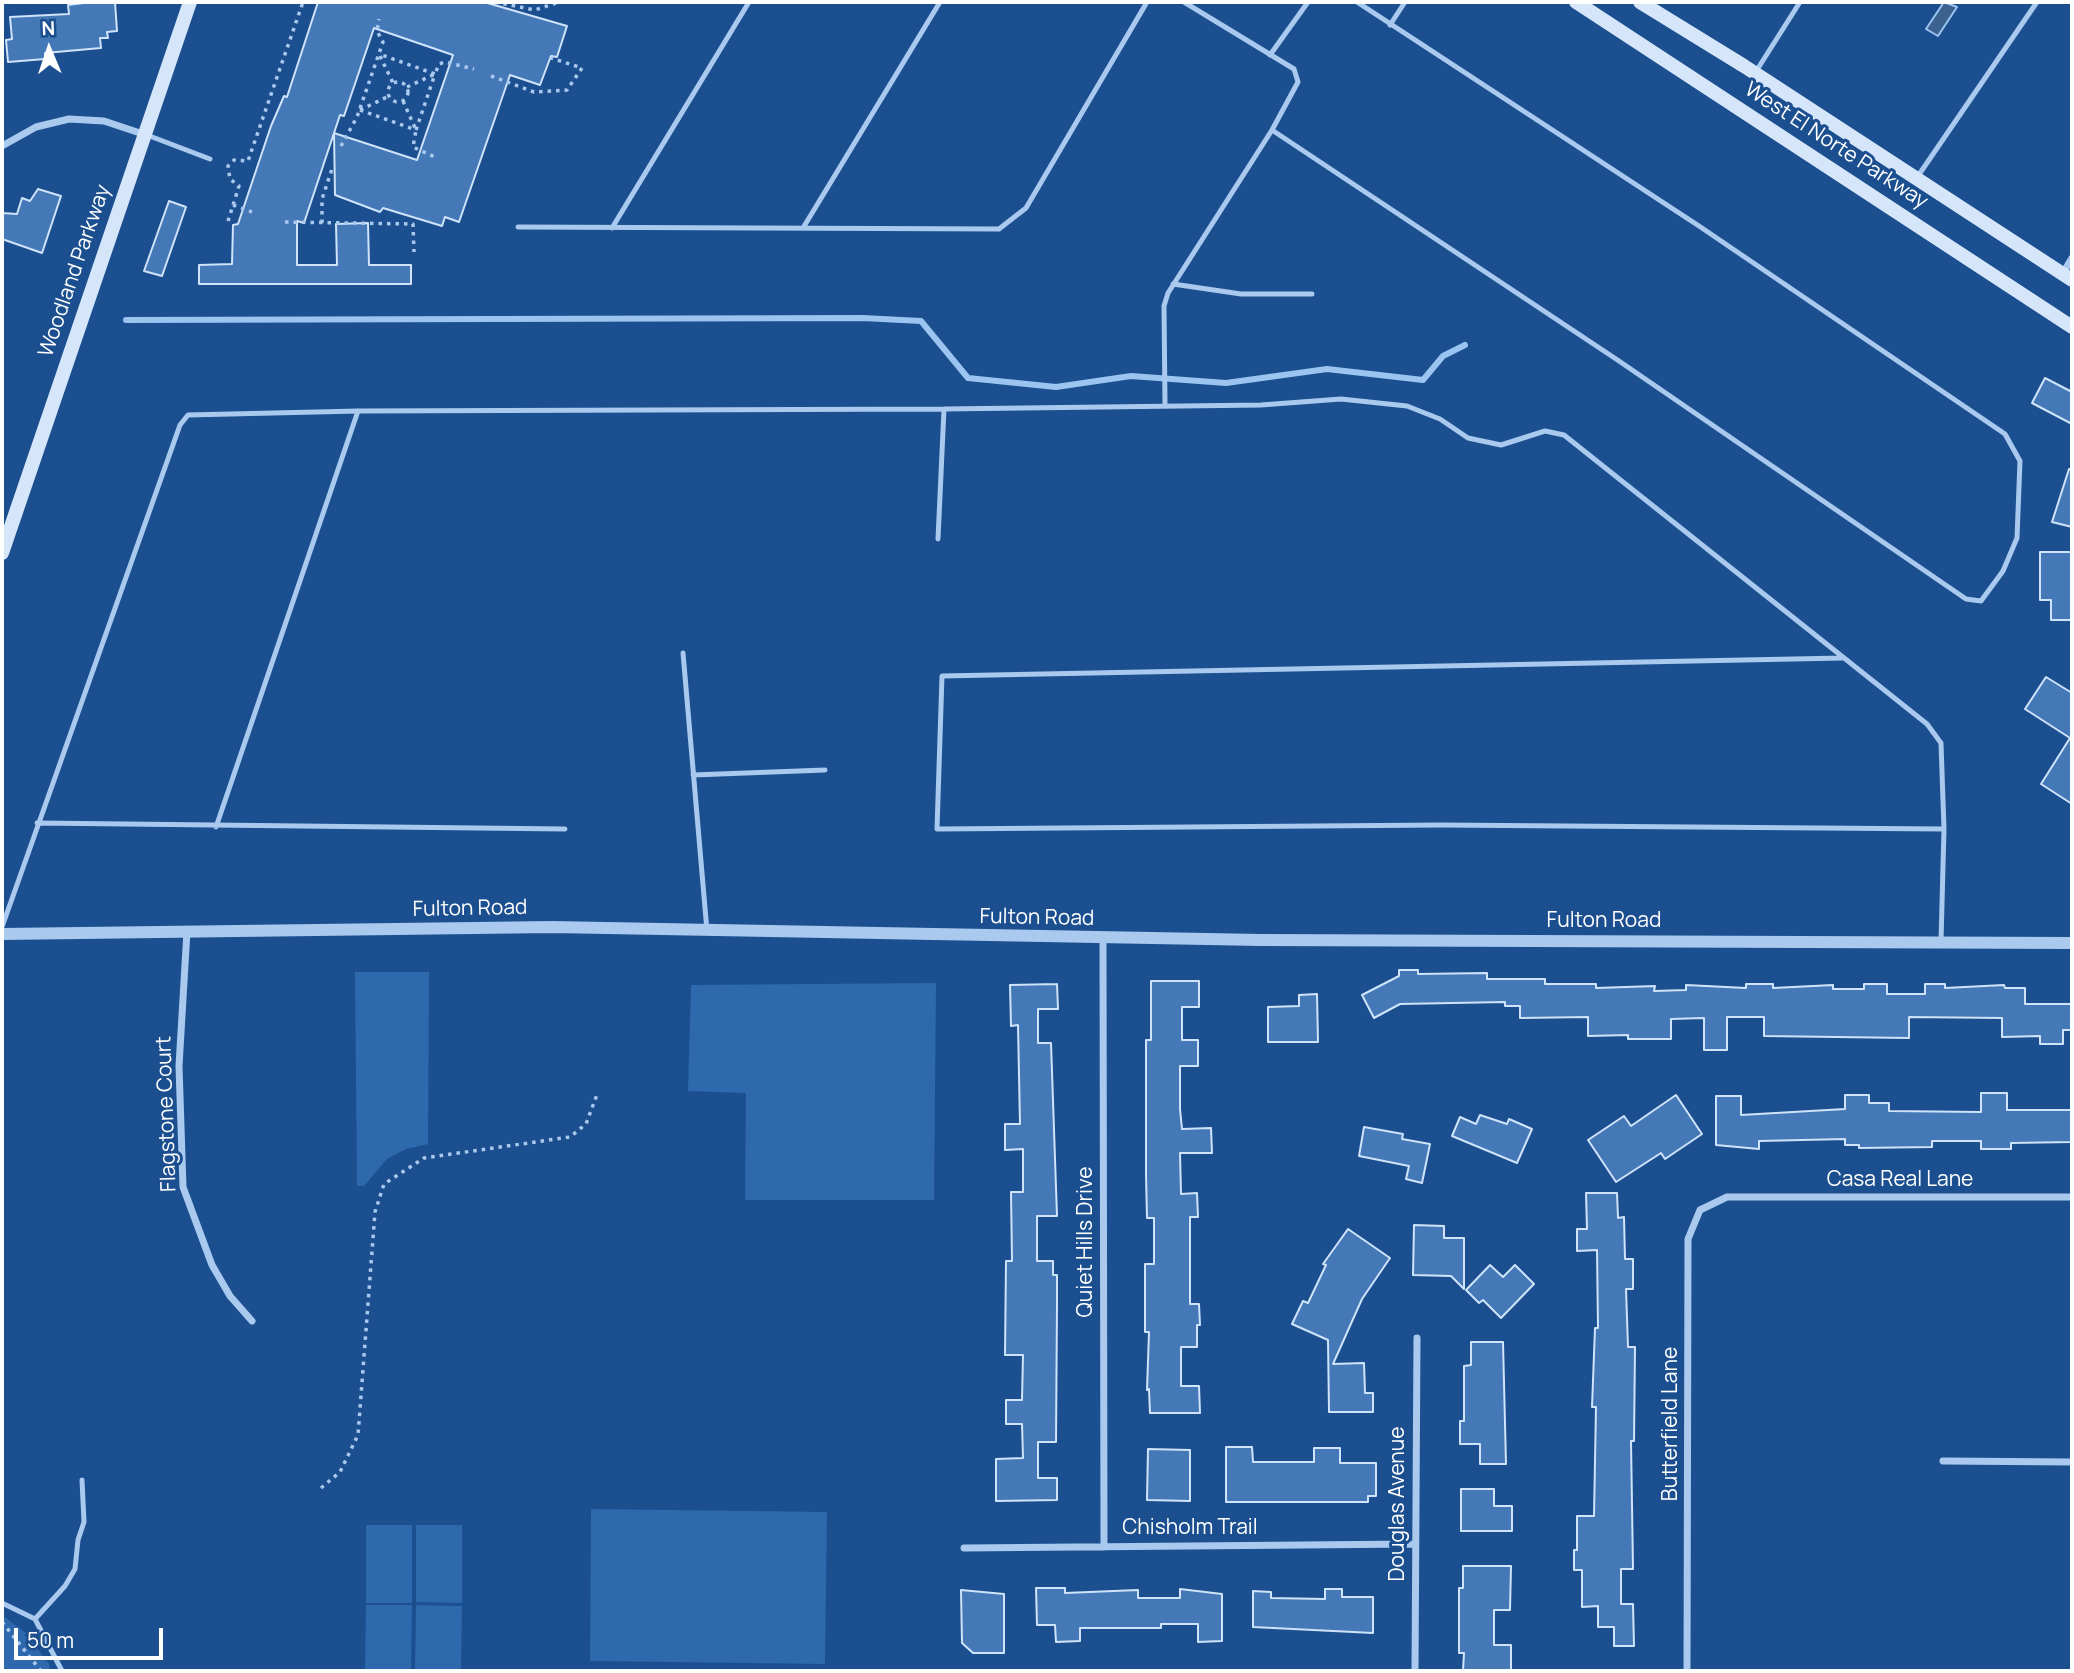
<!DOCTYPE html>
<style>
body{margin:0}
#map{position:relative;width:2074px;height:1673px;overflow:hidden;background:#1b4f8f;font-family:Manrope,sans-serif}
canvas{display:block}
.frame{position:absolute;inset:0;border:4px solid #fff;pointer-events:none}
.north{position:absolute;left:14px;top:14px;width:70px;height:70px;-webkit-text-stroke:5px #1b4f8f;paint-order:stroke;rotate:358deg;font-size:19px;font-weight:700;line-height:28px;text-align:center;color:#fff}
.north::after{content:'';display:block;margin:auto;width:24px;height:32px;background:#fff;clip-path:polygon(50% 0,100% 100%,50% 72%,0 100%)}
.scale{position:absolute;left:14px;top:1628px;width:149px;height:32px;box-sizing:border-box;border:4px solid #fff;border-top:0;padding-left:9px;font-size:21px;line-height:24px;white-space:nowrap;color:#fff;-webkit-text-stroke:5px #1b4f8f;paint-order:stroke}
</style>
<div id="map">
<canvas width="2074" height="1673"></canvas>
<div class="frame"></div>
<div class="north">N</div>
<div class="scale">50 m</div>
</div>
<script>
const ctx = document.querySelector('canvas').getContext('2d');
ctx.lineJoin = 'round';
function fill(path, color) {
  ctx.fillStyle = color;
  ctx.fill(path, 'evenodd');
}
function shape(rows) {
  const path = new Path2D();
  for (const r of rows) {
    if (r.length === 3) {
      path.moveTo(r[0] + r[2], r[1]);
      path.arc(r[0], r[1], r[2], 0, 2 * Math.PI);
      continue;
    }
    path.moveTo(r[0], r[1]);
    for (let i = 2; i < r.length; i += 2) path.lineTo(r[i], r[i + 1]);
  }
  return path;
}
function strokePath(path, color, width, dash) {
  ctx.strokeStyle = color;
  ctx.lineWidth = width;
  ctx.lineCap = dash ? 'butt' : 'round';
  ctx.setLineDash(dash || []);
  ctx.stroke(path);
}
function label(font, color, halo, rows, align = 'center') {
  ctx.font = font + ' Manrope,sans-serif';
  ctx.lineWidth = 6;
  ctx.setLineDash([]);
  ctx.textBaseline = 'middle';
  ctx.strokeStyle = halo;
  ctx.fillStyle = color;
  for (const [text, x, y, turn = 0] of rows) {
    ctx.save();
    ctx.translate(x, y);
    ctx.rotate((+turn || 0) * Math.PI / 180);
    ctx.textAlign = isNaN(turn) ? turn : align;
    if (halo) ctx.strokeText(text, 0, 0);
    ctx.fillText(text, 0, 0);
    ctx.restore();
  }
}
const green = shape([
 [355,972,429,972,428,1144,406,1149,387,1159,364,1186,357,1186],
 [936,983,934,1200,745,1200,746,1093,688,1091,691,985],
 [591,1509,827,1512,825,1664,590,1661],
 [366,1525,412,1525,412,1603,366,1603],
 [416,1525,462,1525,462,1603,416,1602],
 [366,1605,412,1605,411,1671,365,1671],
 [416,1605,462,1606,461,1671,415,1671],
 [2,1615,26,1633,49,1664,50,1671,2,1671]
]);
const water = shape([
 [1944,2,1957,7,1938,36,1926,29,1944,2]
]);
const stream = shape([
 [126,320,863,318,921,321,968,378,1056,387,1131,376,1226,383,1327,369,1423,380,1443,356,1465,345]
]);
const building = shape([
 [91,2,115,2,117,31,107,32,108,38,100,38,101,48,45,53,45,59,8,62,6,40,12,39,10,17,69,14,68,5,91,2],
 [318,2,484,2,567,26,557,57,551,56,540,85,510,75,459,222,445,217,442,226,383,208,380,212,335,195,334,133,417,160,453,55,374,28,344,116,340,115,304,223,297,221,297,265,337,265,336,224,368,223,369,265,411,265,411,284,199,284,199,265,232,264,233,225,238,224,271,126,284,96,287,97,318,2],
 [38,189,61,196,42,253,2,239,2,213,17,214,22,198,30,201,38,189],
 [169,201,186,207,162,276,144,271,169,201],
 [2045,378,2072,392,2072,424,2032,403,2045,378],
 [2069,469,2072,470,2072,527,2052,522,2069,469],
 [2040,552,2072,552,2072,620,2051,620,2051,600,2040,600,2040,552],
 [2046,677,2072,693,2072,804,2041,784,2070,738,2025,709,2046,677],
 [1399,970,1418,970,1418,974,1487,973,1487,979,1545,979,1545,984,1596,984,1596,988,1655,986,1654,991,1686,990,1686,985,1746,988,1746,984,1773,984,1773,988,1833,985,1833,989,1864,989,1864,984,1887,984,1887,994,1925,994,1925,984,1945,984,1945,988,2004,985,2005,988,2025,988,2025,1004,2072,1004,2072,1030,2063,1030,2063,1044,2040,1044,2040,1036,2002,1037,2002,1018,1909,1017,1909,1038,1764,1036,1764,1017,1727,1017,1727,1050,1704,1050,1704,1018,1671,1019,1671,1039,1628,1039,1628,1035,1588,1036,1588,1017,1520,1018,1520,1006,1505,1006,1505,1002,1400,1004,1374,1018,1362,995,1399,976,1399,970],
 [1151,981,1199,981,1199,1007,1182,1007,1182,1040,1198,1040,1198,1066,1180,1066,1180,1109,1182,1129,1211,1128,1212,1153,1180,1153,1181,1194,1197,1193,1198,1217,1190,1217,1190,1304,1199,1304,1200,1325,1197,1325,1197,1347,1181,1347,1181,1386,1199,1386,1200,1413,1150,1413,1149,1389,1147,1390,1149,1332,1145,1332,1145,1264,1154,1264,1154,1218,1147,1218,1146,1175,1146,1040,1151,1040,1151,981],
 [1057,984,1058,1009,1038,1009,1038,1043,1051,1043,1057,1216,1037,1216,1037,1261,1053,1261,1053,1275,1057,1275,1057,1303,1056,1442,1038,1442,1038,1478,1057,1478,1057,1500,996,1501,996,1459,1023,1458,1022,1424,1006,1424,1006,1400,1022,1400,1023,1355,1005,1355,1006,1261,1012,1261,1011,1192,1023,1192,1023,1149,1005,1150,1005,1124,1020,1124,1018,1025,1011,1026,1010,985,1057,984],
 [1317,994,1318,1042,1268,1042,1268,1007,1299,1006,1299,995,1317,994],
 [1981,1093,2007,1093,2007,1110,2072,1110,2072,1142,2011,1143,2011,1149,1981,1149,1981,1141,1932,1141,1932,1147,1859,1148,1859,1145,1845,1145,1845,1139,1759,1141,1759,1149,1716,1145,1716,1096,1741,1096,1741,1115,1845,1109,1845,1095,1869,1095,1869,1103,1889,1103,1889,1111,1981,1112,1981,1093],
 [1676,1095,1702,1134,1665,1159,1661,1153,1616,1182,1588,1140,1624,1116,1631,1126,1676,1095],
 [1480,1115,1507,1124,1509,1119,1532,1129,1517,1163,1452,1136,1460,1117,1476,1124,1480,1115],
 [1364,1127,1403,1134,1402,1139,1430,1144,1422,1183,1406,1179,1409,1166,1359,1156,1364,1127],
 [1586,1193,1617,1193,1618,1218,1624,1217,1625,1259,1633,1259,1633,1289,1626,1289,1628,1347,1635,1347,1634,1441,1631,1441,1633,1569,1621,1569,1621,1604,1633,1604,1634,1646,1614,1646,1614,1627,1598,1627,1598,1606,1582,1607,1582,1570,1574,1570,1574,1550,1577,1550,1577,1516,1594,1516,1596,1407,1592,1407,1595,1328,1598,1328,1597,1250,1577,1251,1577,1229,1587,1229,1586,1193],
 [1414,1225,1444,1226,1444,1238,1464,1238,1464,1289,1451,1276,1413,1275,1414,1225],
 [1348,1229,1390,1258,1362,1299,1333,1364,1364,1363,1365,1393,1373,1393,1373,1412,1329,1412,1328,1340,1292,1324,1303,1301,1308,1303,1326,1265,1323,1264,1348,1229],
 [1490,1265,1503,1277,1515,1265,1534,1284,1501,1318,1483,1300,1479,1303,1466,1290,1490,1265],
 [1471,1342,1503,1342,1506,1464,1480,1464,1480,1444,1460,1444,1460,1421,1464,1421,1464,1366,1471,1365,1471,1342],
 [1226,1447,1252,1447,1253,1462,1314,1462,1314,1448,1340,1448,1340,1463,1376,1463,1376,1496,1368,1496,1368,1502,1226,1502,1226,1447],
 [1148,1449,1190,1450,1190,1501,1147,1500,1148,1449],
 [1461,1489,1494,1489,1494,1506,1512,1506,1512,1531,1461,1531,1461,1489],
 [1463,1566,1511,1566,1510,1610,1494,1610,1494,1645,1511,1645,1511,1671,1463,1671,1464,1653,1459,1653,1459,1588,1463,1588,1463,1566],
 [1036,1588,1065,1588,1065,1593,1138,1590,1138,1598,1180,1598,1180,1589,1222,1594,1222,1641,1198,1642,1198,1624,1161,1624,1161,1628,1080,1628,1080,1641,1056,1642,1055,1625,1037,1625,1036,1588],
 [1325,1589,1342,1589,1342,1597,1373,1597,1373,1633,1253,1627,1253,1591,1271,1592,1271,1598,1325,1599,1325,1589],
 [961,1590,1004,1594,1004,1653,973,1653,962,1643,961,1590]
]);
const path = shape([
 [495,2,535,10,559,2],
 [380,56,393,83],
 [491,76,534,92,567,90,582,68,551,58],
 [398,92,10],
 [407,87,435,74,439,64,445,62,474,69],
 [403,101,416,130,413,147,437,158],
 [360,110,416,130,435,74,379,54],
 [360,110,389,96],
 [341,146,357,117,383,42,377,31,379,19],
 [233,205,252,212],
 [228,221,239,186,230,179,228,166,234,160,248,161,303,2],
 [285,222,413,224,414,252],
 [322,223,322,199,332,169],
 [321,1488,340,1472,358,1435,375,1212,384,1184,424,1158,570,1137,586,1124,598,1092],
 [2,1622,41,1671]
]);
const service = shape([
 [1390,25,1405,2],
 [1270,55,1308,2],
 [1755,73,1800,2],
 [1272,130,1619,361,1966,599,1981,601,2003,571,2017,538,2020,461,2005,434,1699,226,1357,2],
 [147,135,210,159],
 [1918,176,2037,2],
 [518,227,999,229,1026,208,1147,2],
 [612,228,749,2],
 [803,228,940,2],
 [1173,284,1241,294,1312,294],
 [1165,404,1164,306,1168,293,1272,130,1298,82,1294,69,1184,2],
 [938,539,944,409],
 [683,653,707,931],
 [1843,658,942,676,937,829,1441,825,1944,829],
 [693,775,825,770],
 [37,823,565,829],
 [216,827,358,411],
 [2,927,180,425,188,415,358,411,944,409,1261,405,1341,399,1407,406,1440,419,1468,438,1501,445,1545,431,1564,435,1927,724,1941,743,1944,829,1941,941],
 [2,1603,35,1619,65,1586,75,1569,78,1540,84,1522,82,1480],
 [35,1619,62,1671]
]);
const minor = shape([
 [2,146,36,127,69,119,104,121,143,134],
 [2063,273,2072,258],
 [187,931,179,1066,183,1187,212,1265,230,1296,252,1321],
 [1103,938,1104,1547],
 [1943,1461,2072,1462],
 [964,1548,1415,1544],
 [1415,1671,1417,1338],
 [1687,1671,1688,1239,1700,1210,1727,1197,2072,1197]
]);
const tertiary = shape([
 [2,934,552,927,1261,940,2072,943]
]);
const secondary = shape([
 [1576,2,2072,327],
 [1640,2,1744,66,2072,280],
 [2,553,190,2]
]);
const streetNames = [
 ["West El Norte Parkway",1836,146,33],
 ["Woodland Parkway",75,271,-71],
 ["Fulton Road",470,909,-1],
 ["Fulton Road",1037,918,1],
 ["Fulton Road",1604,921],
 ["Flagstone Court",167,1114,-92],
 ["Casa Real Lane",1900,1180],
 ["Quiet Hills Drive",1086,1242,-90],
 ["Butterfield Lane",1671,1424,-90],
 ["Douglas Avenue",1398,1504,-90],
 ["Chisholm Trail",1190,1528]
];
fill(green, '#2e69ad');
fill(water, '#3c6290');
strokePath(water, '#9cc4f0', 2);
strokePath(stream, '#9cc4f0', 6);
fill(building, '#4478b7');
strokePath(building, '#cfe3fa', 2);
strokePath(path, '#a9c9ee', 3.5, [3.5, 5]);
strokePath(service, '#a9c9ee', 5);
strokePath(minor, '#a9c9ee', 7);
strokePath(tertiary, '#a9c9ee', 12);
strokePath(secondary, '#d6e6fa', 14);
label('21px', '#fff', '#1b4f8f', streetNames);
</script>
